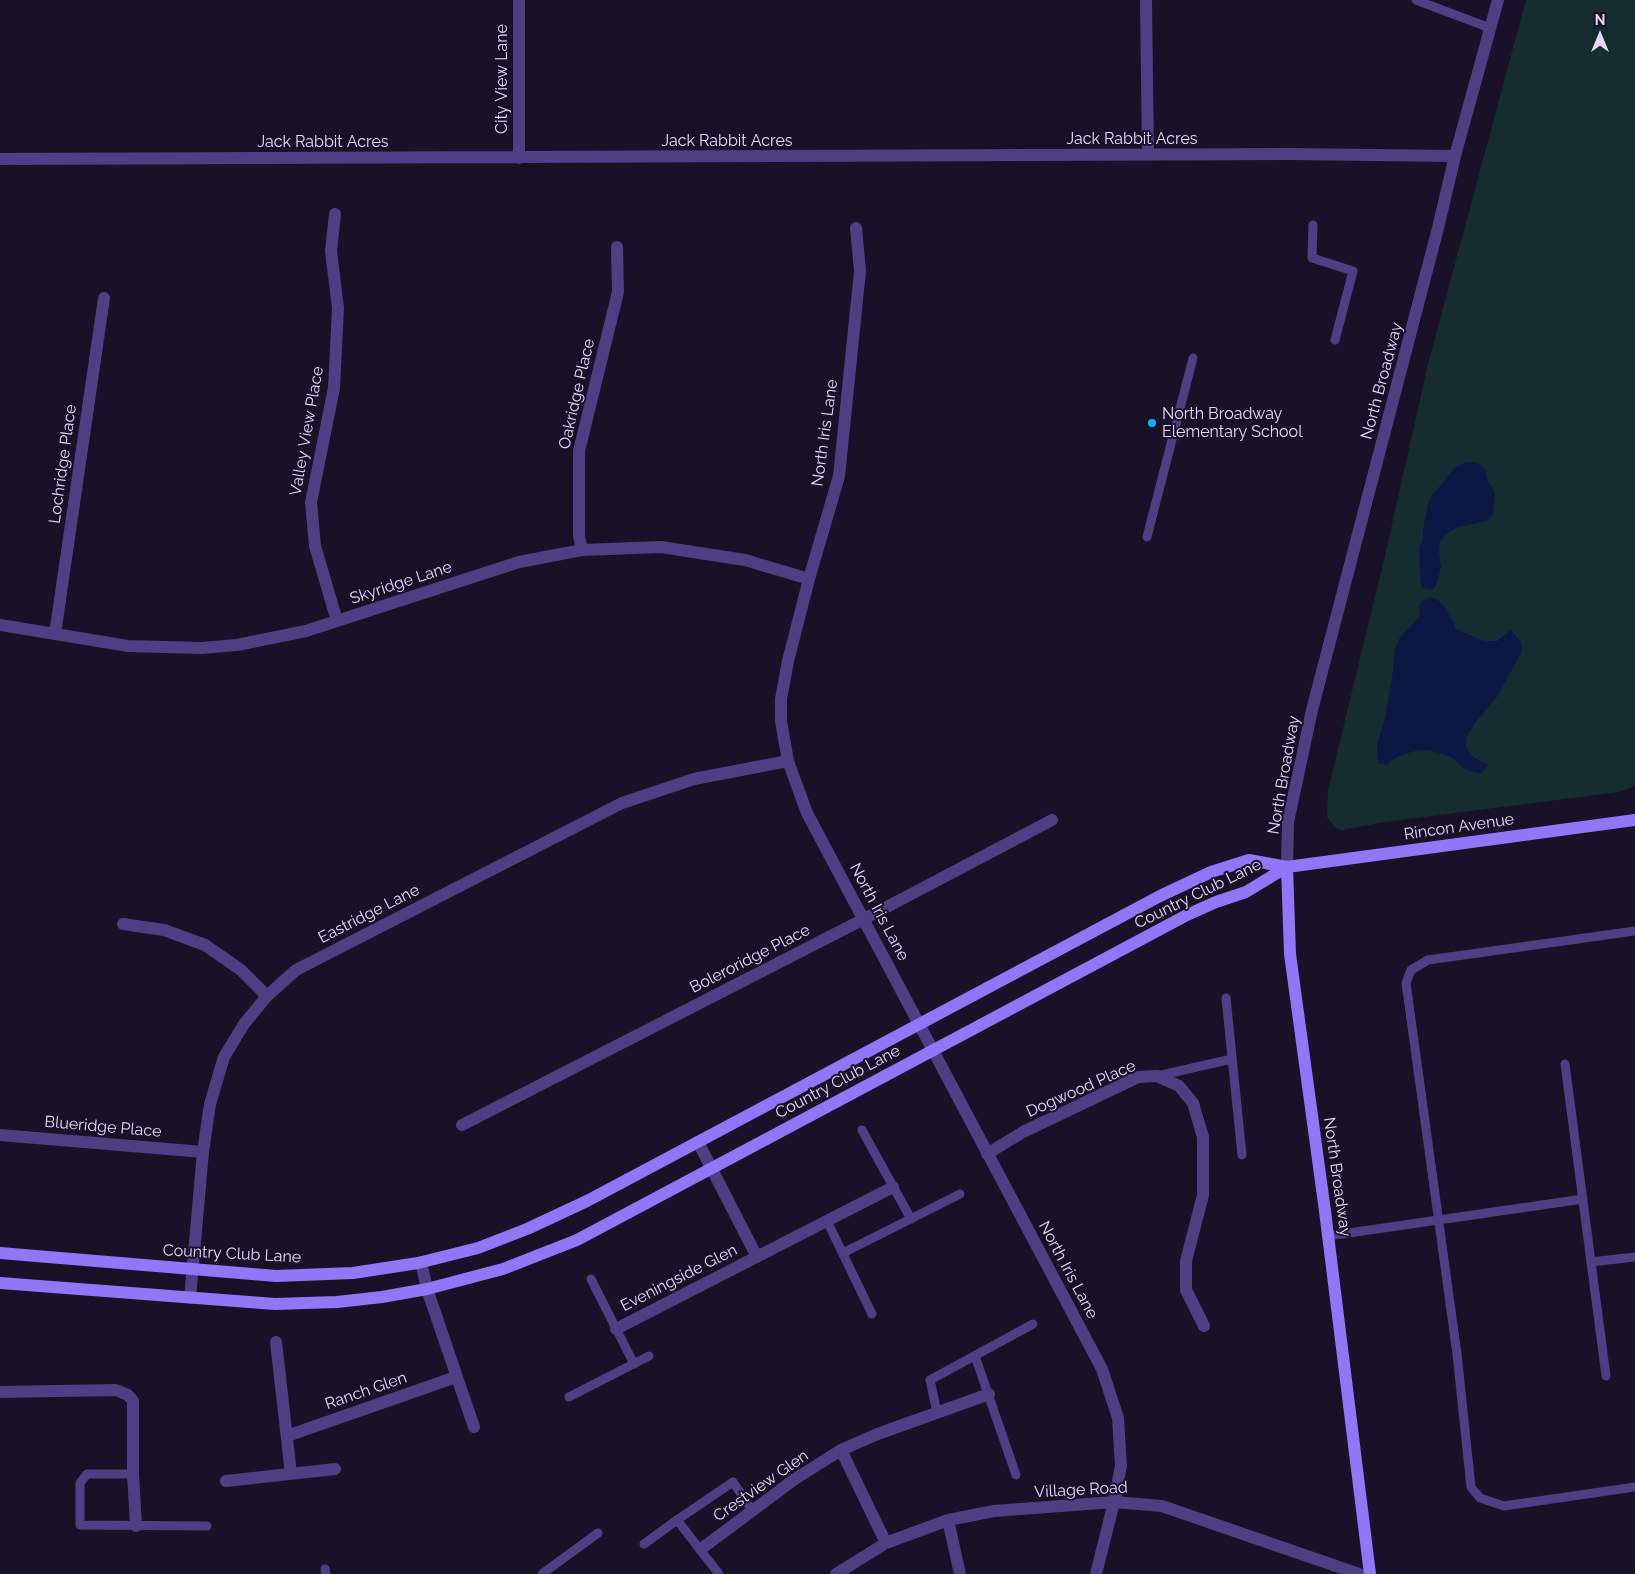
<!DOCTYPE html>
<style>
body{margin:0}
#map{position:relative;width:1635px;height:1574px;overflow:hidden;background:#191127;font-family:Raleway,sans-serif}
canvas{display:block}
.north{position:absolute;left:1575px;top:10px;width:50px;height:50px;-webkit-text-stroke:4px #191127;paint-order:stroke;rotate:0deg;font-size:14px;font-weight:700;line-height:20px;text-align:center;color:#e4d9fd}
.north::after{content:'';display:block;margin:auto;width:18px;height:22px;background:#e4d9fd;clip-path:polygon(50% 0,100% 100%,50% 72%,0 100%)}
</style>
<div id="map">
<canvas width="1635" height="1574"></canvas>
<div class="north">N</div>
</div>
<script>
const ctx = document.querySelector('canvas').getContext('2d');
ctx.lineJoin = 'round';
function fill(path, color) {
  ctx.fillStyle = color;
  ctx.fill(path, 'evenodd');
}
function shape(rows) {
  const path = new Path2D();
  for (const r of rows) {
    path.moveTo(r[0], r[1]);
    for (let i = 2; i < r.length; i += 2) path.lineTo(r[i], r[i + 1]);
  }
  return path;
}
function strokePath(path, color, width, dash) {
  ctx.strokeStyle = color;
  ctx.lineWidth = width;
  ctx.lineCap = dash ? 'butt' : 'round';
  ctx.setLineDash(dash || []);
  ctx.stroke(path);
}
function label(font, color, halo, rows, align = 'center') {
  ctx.font = font + ' Raleway,sans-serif';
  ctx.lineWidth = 4;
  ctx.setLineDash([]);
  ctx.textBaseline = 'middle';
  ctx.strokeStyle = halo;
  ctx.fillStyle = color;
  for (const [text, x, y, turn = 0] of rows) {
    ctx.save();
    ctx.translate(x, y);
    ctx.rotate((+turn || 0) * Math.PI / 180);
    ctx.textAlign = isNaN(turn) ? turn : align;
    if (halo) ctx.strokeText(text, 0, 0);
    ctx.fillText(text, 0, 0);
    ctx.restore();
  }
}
const green = shape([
 [1526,0,1635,0,1635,786,1619,792,1385,822,1342,830,1335,828,1327,817,1328,790,1384,560,1428,364]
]);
const water = shape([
 [1467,462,1474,462,1480,464,1486,470,1488,481,1495,493,1493,514,1490,519,1486,521,1458,527,1446,534,1440,541,1439,551,1441,567,1436,586,1433,590,1423,588,1421,585,1419,548,1422,541,1424,524,1429,499,1456,467],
 [1430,597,1438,600,1444,606,1454,623,1456,629,1484,641,1497,641,1511,630,1522,643,1521,653,1497,697,1478,719,1467,736,1466,745,1468,751,1473,757,1488,765,1481,774,1465,769,1451,757,1429,750,1415,751,1397,757,1387,765,1378,763,1377,745,1385,718,1392,679,1395,649,1400,637,1420,616,1419,607,1422,601]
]);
const service = shape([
 [1416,0,1490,28],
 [1313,225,1312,258,1353,271,1335,340],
 [1147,537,1193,358],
 [1635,931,1428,960,1411,970,1406,983,1457,1354,1471,1487,1480,1498,1504,1506,1635,1487],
 [1226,998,1242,1155],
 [1565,1064,1606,1376],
 [1157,1076,1232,1059],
 [862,1130,911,1219],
 [827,1221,872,1314],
 [1328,1236,1583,1199],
 [843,1253,960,1194],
 [1591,1262,1635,1257],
 [591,1279,634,1364],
 [975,1356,1016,1475],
 [569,1397,649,1356],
 [937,1412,930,1380,1033,1324],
 [133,1474,87,1474,80,1483,80,1525,207,1526],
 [677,1520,719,1574],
 [644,1544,677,1520,733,1482,752,1510],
 [325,1569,326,1574],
 [542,1574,598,1533]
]);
const minor = shape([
 [1146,0,1148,155],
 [519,158,519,0],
 [0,159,1290,154,1455,156],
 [335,214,331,251,338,308,334,388,311,502,315,546,337,621],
 [856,228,860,271,839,476,809,579,788,661,781,699,781,721,788,761,807,813,919,1024],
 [582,550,579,536,579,451,618,292,617,247],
 [0,625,128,646,201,648,237,645,306,631,519,562,582,550,661,547,745,560,809,579],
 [55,634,104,298],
 [123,924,164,930,205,945,241,970,267,996],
 [462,1125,864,919,1052,820],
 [0,1135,203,1152],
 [698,1142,757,1257],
 [987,1154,1023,1132,1138,1077,1157,1076,1179,1086,1193,1103,1203,1137,1203,1195,1186,1261,1186,1290,1204,1326],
 [421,1262,427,1289,474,1427],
 [190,1298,203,1152,210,1104,224,1057,244,1024,267,996,296,970,622,803,694,779,788,761],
 [616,1329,893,1187],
 [276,1342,291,1474],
 [0,1392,116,1390,128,1395,133,1401,133,1474,136,1526],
 [287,1436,456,1377],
 [841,1450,886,1543],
 [226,1481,335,1469],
 [948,1520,960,1574],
 [701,1549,795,1479,841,1450,875,1435,989,1394],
 [836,1574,886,1543,948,1520,994,1511,1114,1502,1162,1506,1359,1574]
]);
const tertiary = shape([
 [1287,867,1288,822,1312,710,1438,228,1455,156,1498,0],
 [919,1024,1102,1369,1118,1418,1121,1466,1114,1502,1096,1574]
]);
const secondary = shape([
 [1287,867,1290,954,1325,1211,1370,1574],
 [0,1253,276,1276,353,1273,418,1263,478,1248,527,1229,587,1201,1160,896,1211,872,1249,860,1287,867,1635,820],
 [0,1283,275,1304,337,1302,382,1297,427,1289,503,1269,577,1240,1187,915,1216,902,1246,892,1287,867]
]);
const markers = [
 [1152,423,5,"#10b2f3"]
];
const streetNames = [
 ["City View Lane",502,79,-90],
 ["Jack Rabbit Acres",1132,139],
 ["Jack Rabbit Acres",727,141],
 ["Jack Rabbit Acres",323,142],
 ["North Broadway",1382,381,-75],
 ["Oakridge Place",577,394,-77],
 ["Valley View Place",307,431,-80],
 ["North Iris Lane",825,433,-82],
 ["Lochridge Place",63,464,-82],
 ["Skyridge Lane",401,583,-18],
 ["North Broadway",1284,775,-80],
 ["Rincon Avenue",1459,827,-8],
 ["Country Club Lane",1198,894,-26],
 ["North Iris Lane",879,912,62],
 ["Eastridge Lane",369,914,-27],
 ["Boleroridge Place",750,959,-27],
 ["Country Club Lane",838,1082,-28],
 ["Dogwood Place",1081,1089,-24],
 ["Blueridge Place",103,1127,5],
 ["North Broadway",1337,1177,82],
 ["Country Club Lane",232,1254,3],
 ["North Iris Lane",1068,1270,62],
 ["Eveningside Glen",679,1278,-27],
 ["Ranch Glen",366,1391,-19],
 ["Crestview Glen",761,1486,-35],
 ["Village Road",1081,1490,-3]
];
const poiNames = [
 ["North Broadway",1162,414],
 ["Elementary School",1162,432]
];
fill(green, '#152d31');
fill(water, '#0d1744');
strokePath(service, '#4e3f84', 9);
strokePath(minor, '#4e3f84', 12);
strokePath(tertiary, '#4e3f84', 12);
strokePath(secondary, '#9176f8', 12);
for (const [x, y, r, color] of markers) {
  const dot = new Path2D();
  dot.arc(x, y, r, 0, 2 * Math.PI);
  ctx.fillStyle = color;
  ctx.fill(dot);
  strokePath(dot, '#191127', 2);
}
label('16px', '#e4d9fd', '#191127', streetNames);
label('16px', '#e4d9fd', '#191127', poiNames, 'left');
</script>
